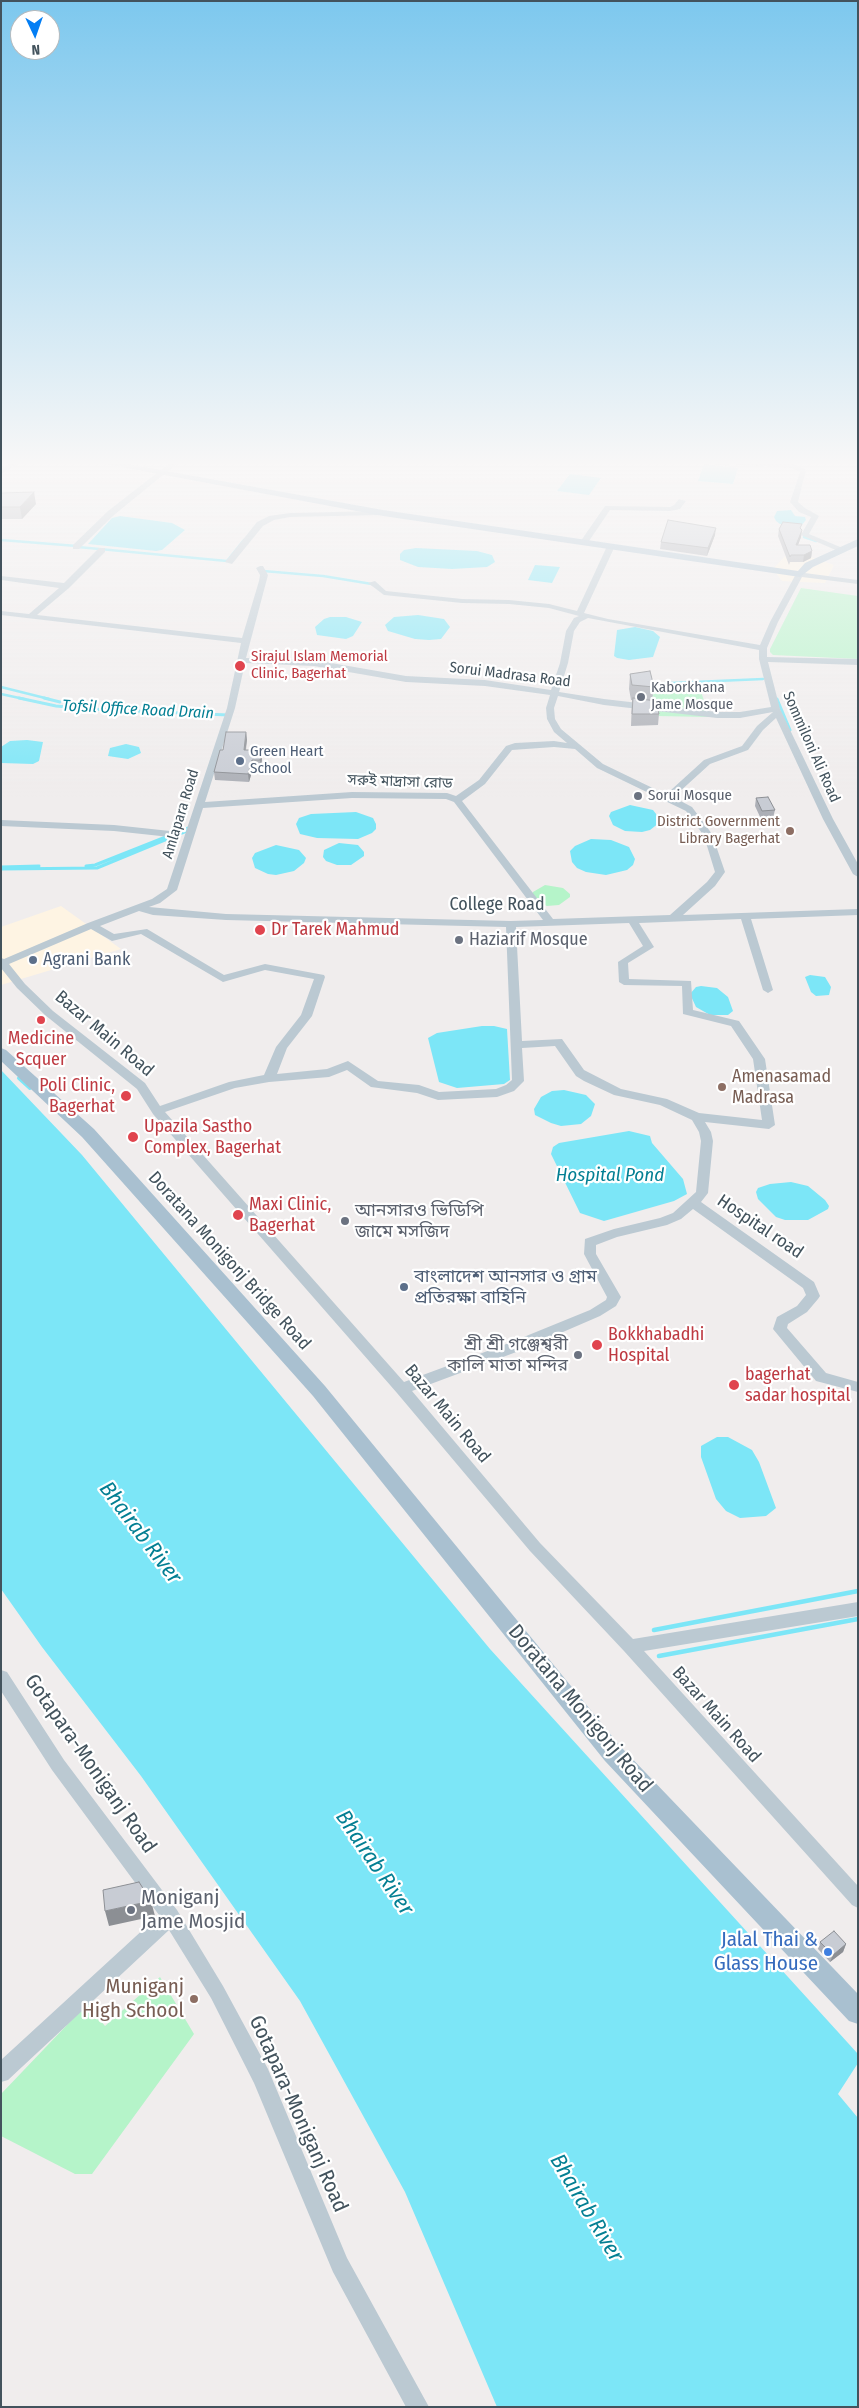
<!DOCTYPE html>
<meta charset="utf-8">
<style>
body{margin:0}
#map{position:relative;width:859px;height:2408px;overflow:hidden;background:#f0eded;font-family:"Fira Sans Condensed",sans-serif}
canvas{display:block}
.frame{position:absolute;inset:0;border:2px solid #43535d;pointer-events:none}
.north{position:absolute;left:10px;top:10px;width:50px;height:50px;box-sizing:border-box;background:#fff;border:1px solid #b4babe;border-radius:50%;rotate:177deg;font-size:14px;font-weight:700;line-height:20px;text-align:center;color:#43535d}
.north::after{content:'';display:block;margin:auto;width:18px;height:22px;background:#037ef4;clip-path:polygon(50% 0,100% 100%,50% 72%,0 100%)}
</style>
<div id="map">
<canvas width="859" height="2408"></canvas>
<div class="frame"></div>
<div class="north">N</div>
</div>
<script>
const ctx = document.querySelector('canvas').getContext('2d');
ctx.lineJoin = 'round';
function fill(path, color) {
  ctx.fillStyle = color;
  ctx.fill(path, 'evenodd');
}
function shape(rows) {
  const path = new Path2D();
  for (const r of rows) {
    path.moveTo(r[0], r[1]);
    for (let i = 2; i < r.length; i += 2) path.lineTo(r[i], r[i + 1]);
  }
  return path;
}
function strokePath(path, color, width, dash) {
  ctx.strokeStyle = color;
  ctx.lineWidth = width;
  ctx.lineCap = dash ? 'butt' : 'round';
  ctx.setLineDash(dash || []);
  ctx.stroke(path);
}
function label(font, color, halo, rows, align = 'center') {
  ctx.font = font + ' "Fira Sans Condensed","Noto Sans Bengali",sans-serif';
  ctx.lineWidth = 4.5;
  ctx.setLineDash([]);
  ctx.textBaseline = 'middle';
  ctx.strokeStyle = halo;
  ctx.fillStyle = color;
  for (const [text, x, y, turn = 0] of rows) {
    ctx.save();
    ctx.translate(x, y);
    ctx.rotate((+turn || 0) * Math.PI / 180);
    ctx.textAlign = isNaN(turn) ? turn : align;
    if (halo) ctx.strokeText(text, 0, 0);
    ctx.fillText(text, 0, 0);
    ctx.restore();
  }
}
const commercial = shape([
 [791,550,834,565,825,583,782,581,773,569],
 [61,906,121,949,1,985,1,927]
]);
const green = shape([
 [801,588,858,596,858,659,773,655,770,652,770,649],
 [649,686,700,688,709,717,655,716],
 [545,885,563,888,570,894,570,897,559,905,547,906,537,902,532,896,533,892],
 [160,1977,194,2034,92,2174,75,2174,1,2136,1,2094,87,2004,105,2026]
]);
const water = shape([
 [704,464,738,468,733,484,698,481],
 [570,474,601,478,589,495,557,491],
 [791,510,795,516,805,517,806,520,800,527,780,524,776,521,774,517,777,511],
 [120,516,172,523,185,530,162,550,156,551,88,544,112,518],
 [416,548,477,551,492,555,495,562,487,567,452,569,418,567,400,560,400,554,404,550],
 [535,565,560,567,552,583,528,580],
 [418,615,444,619,450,627,441,639,429,640,415,639,388,631,385,625,394,617],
 [330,617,346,617,362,622,353,636,346,639,317,635,315,627,324,619],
 [635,627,653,631,660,637,653,657,629,660,617,658,614,656,617,630],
 [27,740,43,742,39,761,33,764,1,763,1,747,10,741],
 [126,744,139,747,141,753,128,759,108,756,110,748],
 [630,805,653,810,660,819,659,823,650,830,642,832,625,831,613,825,609,816,611,812],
 [356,812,373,818,376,824,376,829,372,833,358,839,317,838,300,834,296,824,299,818,311,814],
 [591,839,611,840,629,847,635,859,633,865,627,870,606,875,586,872,577,868,572,862,570,851,575,846],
 [339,843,358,845,364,852,364,856,351,865,337,865,326,861,323,857,324,850],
 [276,845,299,850,306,858,304,863,294,871,276,875,268,874,255,868,252,858,255,853],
 [810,975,825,977,831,987,829,995,816,996,811,992,805,977],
 [701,986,717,988,728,997,733,1011,728,1015,710,1015,696,1007,690,994,696,987],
 [482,1026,494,1026,507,1029,510,1080,504,1084,457,1088,439,1082,428,1038,437,1033],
 [1,1070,82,1155,490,1649,858,2054,858,2063,838,2094,858,2118,858,2407,497,2407,405,2192,300,2001,141,1776,42,1647,1,1589],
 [564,1090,586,1095,595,1104,591,1116,581,1124,561,1126,551,1123,535,1115,534,1109,541,1097,552,1091],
 [629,1131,650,1136,652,1143,683,1179,687,1194,674,1201,604,1221,580,1213,551,1154,553,1147,559,1143],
 [791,1182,808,1186,825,1200,829,1206,828,1209,808,1220,785,1220,776,1217,758,1199,756,1192,758,1188,770,1184],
 [717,1437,728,1437,752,1450,759,1462,776,1508,766,1516,740,1518,726,1511,716,1499,701,1457,701,1446]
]);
const streamFar3 = shape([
 [698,462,728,464],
 [806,532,804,537,816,541],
 [1,540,77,546],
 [78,547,227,561,244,540],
 [263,571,323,576,372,584],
 [648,684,763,679],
 [1,687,49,699],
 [1,694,24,699]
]);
const streamFar2 = shape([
 [19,698,56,706,89,709,228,715],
 [44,698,60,702],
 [777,699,790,730],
 [86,866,95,865,191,827],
 [1,867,39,866],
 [1,869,97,868,189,830]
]);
const streamFar1 = shape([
 [19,1078,30,1088]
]);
const stream = shape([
 [654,1630,858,1591],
 [659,1656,858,1619]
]);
const minor = shape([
 [12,462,20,462,1,474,1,469,12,462],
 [171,462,179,462,114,515,79,549,73,549,73,545,108,511,171,462],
 [699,462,793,464,806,470,798,502,805,508,819,516,809,534,845,549,838,551,801,535,811,517,799,512,790,502,800,472,792,468,699,462],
 [679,499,686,501,680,509,670,511,610,510,587,544,580,542,605,506,670,507,674,505,679,499],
 [381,511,385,513,384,515,290,517,274,520,263,526,232,564,225,562,257,522,269,516,290,513,381,511],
 [608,544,615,546,584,613,608,619,760,645,770,622,797,572,858,580,858,584,802,577,778,622,767,648,767,657,858,659,858,665,768,662,780,709,833,819,858,864,858,877,853,874,823,819,776,718,763,730,748,750,710,764,677,794,671,796,692,807,712,834,725,872,715,886,683,915,858,909,858,915,751,919,773,990,768,993,763,990,741,919,639,923,654,947,628,963,629,979,691,981,693,1010,739,1021,765,1059,775,1125,769,1129,705,1122,711,1132,713,1141,708,1193,701,1202,814,1282,820,1296,818,1299,807,1312,788,1324,787,1328,826,1373,858,1382,858,1392,816,1381,773,1329,777,1317,797,1306,806,1295,803,1288,693,1209,681,1219,667,1225,617,1237,596,1245,596,1254,621,1297,616,1306,600,1316,519,1351,412,1391,540,1543,633,1639,858,1602,858,1616,644,1651,858,1886,858,1908,852,1905,624,1651,530,1551,397,1393,153,1114,137,1089,45,1015,17,988,1,968,1,958,4,959,88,923,152,899,167,889,227,708,241,643,1,615,1,611,29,614,59,588,1,580,1,576,64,583,99,548,105,548,105,552,69,588,37,615,242,638,259,581,260,575,256,568,260,566,263,566,268,575,246,658,314,660,406,676,485,680,551,690,560,663,566,631,574,618,579,616,549,608,509,604,462,603,384,595,368,583,375,581,386,591,462,599,509,600,549,604,577,611,608,544],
 [588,618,759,650,759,659,771,707,740,712,717,712,604,699,559,692,568,663,574,631,580,622,588,618],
 [245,663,314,666,406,682,485,686,550,695,546,708,547,719,554,732,567,743,554,741,515,743,506,746,479,780,456,796,447,793,352,792,205,802,235,708,245,663],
 [558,696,604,705,717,718,740,718,773,712,757,726,742,746,704,760,671,790,663,793,603,764,561,729,555,719,554,708,558,696],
 [554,747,575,749,597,768,686,811,704,836,715,872,707,882,670,915,553,919,462,801,485,784,512,750,554,747],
 [352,798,446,799,454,802,543,920,511,921,226,914,149,907,160,903,177,890,203,808,352,798],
 [139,911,153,915,226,920,506,927,512,1080,506,1085,496,1089,439,1092,419,1085,378,1081,348,1061,327,1069,277,1074,287,1048,312,1016,325,977,324,975,265,964,224,975,147,929,114,934,100,926,139,911],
 [629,923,643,946,618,962,619,982,624,985,682,986,683,1014,731,1026,753,1059,762,1120,699,1113,667,1099,621,1089,584,1070,562,1039,522,1041,516,927,629,923],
 [91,929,112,941,141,934,223,982,265,970,314,979,301,1015,276,1047,264,1075,229,1082,160,1106,145,1083,53,1011,25,984,9,964,91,929],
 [555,1046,576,1076,584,1081,614,1095,660,1105,692,1120,699,1132,701,1141,696,1192,673,1213,660,1218,614,1229,585,1239,584,1254,607,1297,606,1300,590,1310,509,1343,404,1382,165,1112,235,1088,269,1082,329,1077,347,1070,371,1087,417,1093,438,1100,497,1097,514,1091,524,1081,522,1048,555,1046],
 [1,820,114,825,170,831,175,834,170,837,114,831,1,826,1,820],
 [1,1670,7,1672,64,1760,177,1910,223,1986,268,2069,347,2258,429,2407,406,2407,333,2272,254,2083,211,1998,169,1930,8,2080,1,2082,1,2060,159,1915,52,1770,1,1691,1,1670]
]);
const major = shape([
 [95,462,116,462,383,510,798,571,805,563,858,539,858,546,813,567,800,577,383,516,95,462],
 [1,1048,6,1050,94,1129,325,1386,621,1747,858,1994,858,2024,849,2021,605,1761,313,1396,82,1137,1,1061,1,1048]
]);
const wall = shape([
 [1,493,36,504,22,519,1,519],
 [779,529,801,529,801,537,798,545,812,551,811,558,803,562,790,562,789,565,778,536],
 [715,535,707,556,660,549,661,542],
 [630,674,654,687,652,701,659,714,658,725,631,726,632,700,631,700,629,689],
 [246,732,247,740,246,750,262,750,262,758,261,768,253,768,249,782,215,780,214,772,223,750],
 [756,798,775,810,773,818,761,819,755,806],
 [820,1942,846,1944,843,1952,830,1962,818,1949]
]);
const shadedWall = shape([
 [34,492,36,504,22,519,20,507],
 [716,528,715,535,707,556,708,548],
 [802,530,801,537,795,553,796,545],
 [812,551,811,558,803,562,804,555],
 [246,732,247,740,244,758,244,750],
 [262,750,262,758,261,768,260,760],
 [252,760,253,768,249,782,248,774],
 [151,1901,155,1916,109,1926,105,1911],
 [846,1944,843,1952,830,1962,833,1955]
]);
const building = shape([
 [34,492,20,507,1,507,1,493,34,492],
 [668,520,716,528,708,548,661,542,668,520],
 [783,522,802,524,800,528,802,530,796,545,810,545,812,551,804,555,791,555,790,557,779,529,783,522],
 [650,671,654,687,632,685,630,674,650,671],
 [633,698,656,701,659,714,632,714,633,698],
 [226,732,246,732,244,750,262,750,260,760,252,760,248,774,214,772,220,750,223,750,226,732],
 [768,797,775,810,762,811,756,798,768,797],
 [139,1882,151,1901,105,1911,103,1890,139,1882],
 [834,1931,846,1944,833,1955,820,1942,834,1931]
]);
const markers = [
 [240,666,6,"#e0444e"],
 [641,697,5,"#6b7280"],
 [240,761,5,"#5c6f8a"],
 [638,796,5,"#6b7280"],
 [790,831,5,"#8d6e63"],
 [260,930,6,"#e0444e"],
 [459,940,5,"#6b7280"],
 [33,960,5,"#5c6f8a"],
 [41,1020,5,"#e0444e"],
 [722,1087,5,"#8d6e63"],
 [126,1096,6,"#e0444e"],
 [133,1137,6,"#e0444e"],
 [238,1215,6,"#e0444e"],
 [345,1221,5,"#6b7280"],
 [404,1287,5,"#5c6f8a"],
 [597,1345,6,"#e0444e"],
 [578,1355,5,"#6b7280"],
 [734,1385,6,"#e0444e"],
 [131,1910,5,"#6b7280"],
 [828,1952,5,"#3f7fe0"],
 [194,1999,5,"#8d6e63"]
];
const farHealthnames = [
 ["Sirajul Islam Memorial",251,657],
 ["Clinic, Bagerhat",251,674]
];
const farStreetnames = [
 ["Sorui Madrasa Road",510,675,7],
 ["Sommiloni Ali Road",811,747,66],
 ["সরুই মাদ্রাসা রোড",400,782,2],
 ["Amlapara Road",181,814,-73]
];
const farWorshipnames = [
 ["Kaborkhana",651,688],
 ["Jame Mosque",651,705],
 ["Sorui Mosque",648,796]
];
const farServicenames = [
 ["Green Heart",250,752],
 ["School",250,769]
];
const farEducationnames = [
 ["District Government",780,822],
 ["Library Bagerhat",780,839]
];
const farWaternames = [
 ["Tofsil Office Road Drain",138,710,3]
];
const streetNames = [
 ["College Road",497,905],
 ["Bazar Main Road",104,1034,40],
 ["Hospital road",760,1227,34],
 ["Doratana Monigonj Bridge Road",229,1261,48],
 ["Bazar Main Road",447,1414,50],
 ["Bazar Main Road",716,1715,48]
];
const healthNames = [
 ["Dr Tarek Mahmud",271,930],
 ["Medicine",41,1039,"center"],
 ["Scquer",41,1060,"center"],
 ["Poli Clinic,",115,1086,"right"],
 ["Bagerhat",115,1107,"right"],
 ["Upazila Sastho",144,1127],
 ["Complex, Bagerhat",144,1148],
 ["Maxi Clinic,",249,1205],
 ["Bagerhat",249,1226],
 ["Bokkhabadhi",608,1335],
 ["Hospital",608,1356],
 ["bagerhat",745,1375],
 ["sadar hospital",745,1396]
];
const worshipNames = [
 ["Haziarif Mosque",469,940],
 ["আনসারও ভিডিপি",355,1211],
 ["জামে মসজিদ",355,1232],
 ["শ্রী শ্রী গঞ্জেশ্বরী",568,1345,"right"],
 ["কালি মাতা মন্দির",568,1366,"right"]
];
const serviceNames = [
 ["Agrani Bank",43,960],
 ["বাংলাদেশ আনসার ও গ্রাম",414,1277],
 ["প্রতিরক্ষা বাহিনি",414,1298]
];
const educationNames = [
 ["Amenasamad",732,1077],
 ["Madrasa",732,1098]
];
const waterNames = [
 ["Hospital Pond",610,1176]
];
const nearStreetnames = [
 ["Doratana Monigonj Road",580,1709,50],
 ["Gotapara-Moniganj Road",90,1764,55],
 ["Gotapara-Moniganj Road",298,2114,66]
];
const nearWorshipnames = [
 ["Moniganj",141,1898],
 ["Jame Mosjid",141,1922]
];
const nearShopnames = [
 ["Jalal Thai &",818,1940],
 ["Glass House",818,1964]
];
const nearEducationnames = [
 ["Muniganj",184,1987],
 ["High School",184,2011]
];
const nearWaternames = [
 ["Bhairab River",140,1533,53],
 ["Bhairab River",374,1863,56],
 ["Bhairab River",586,2208,59]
];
fill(commercial, '#fef4e3');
fill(green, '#b5f4c9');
fill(water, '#7ce6f7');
strokePath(streamFar3, '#7ce6f7', 2.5);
strokePath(streamFar2, '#7ce6f7', 3);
strokePath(streamFar1, '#7ce6f7', 4);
strokePath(stream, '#7ce6f7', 4.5);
fill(minor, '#bbc9d2');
fill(major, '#a9c0d0');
fill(wall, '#acafb6');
fill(shadedWall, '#8c8f94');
fill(building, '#c8ccd4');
strokePath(building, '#8c8f94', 1);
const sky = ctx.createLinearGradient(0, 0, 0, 799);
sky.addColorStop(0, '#7dc8ee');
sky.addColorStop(0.58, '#f8f7f7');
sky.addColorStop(1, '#f8f7f700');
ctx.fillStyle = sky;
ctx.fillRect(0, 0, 859, 799);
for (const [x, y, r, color] of markers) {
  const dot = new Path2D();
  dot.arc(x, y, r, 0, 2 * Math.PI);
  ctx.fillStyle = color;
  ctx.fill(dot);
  strokePath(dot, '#fff', 2);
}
label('15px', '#be3a42', '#fff', farHealthnames, 'left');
label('15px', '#43535d', '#fff', farStreetnames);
label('15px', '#5b616d', '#fff', farWorshipnames, 'left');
label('15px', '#4e5e75', '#fff', farServicenames, 'left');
label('15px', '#785e54', '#fff', farEducationnames, 'right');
label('italic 16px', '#037f93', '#fff', farWaternames);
label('18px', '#43535d', '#fff', streetNames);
label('18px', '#be3a42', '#fff', healthNames, 'left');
label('18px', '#5b616d', '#fff', worshipNames, 'left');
label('18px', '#4e5e75', '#fff', serviceNames, 'left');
label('18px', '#785e54', '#fff', educationNames, 'left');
label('italic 19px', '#037f93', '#fff', waterNames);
label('21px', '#43535d', '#fff', nearStreetnames);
label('21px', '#5b616d', '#fff', nearWorshipnames, 'left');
label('21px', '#366cbe', '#fff', nearShopnames, 'right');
label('21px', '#785e54', '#fff', nearEducationnames, 'right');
label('italic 22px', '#037f93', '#fff', nearWaternames);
</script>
